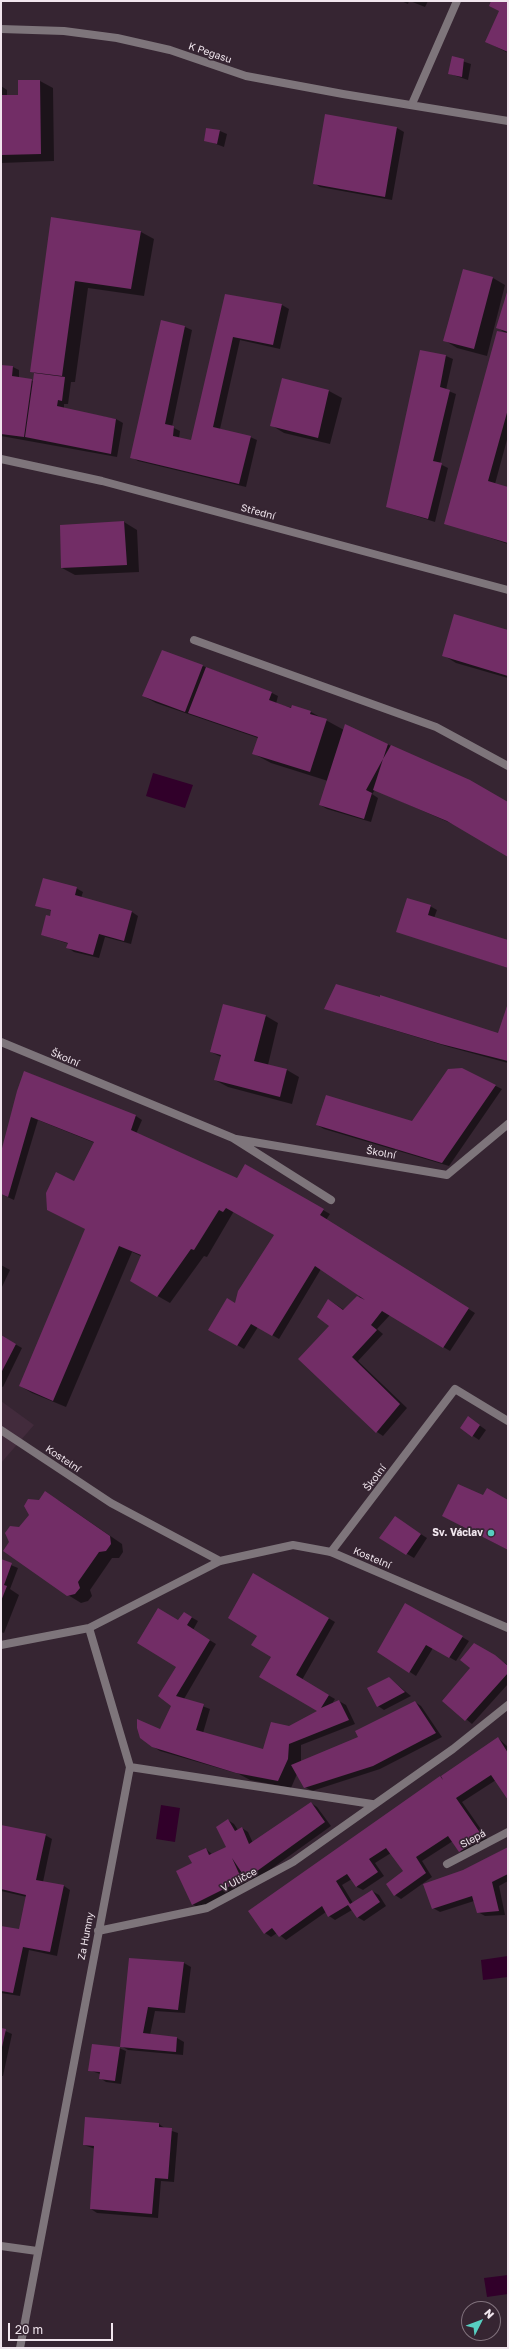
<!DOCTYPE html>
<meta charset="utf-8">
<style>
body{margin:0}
#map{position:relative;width:509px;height:2349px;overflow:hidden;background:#362532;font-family:"Golos Text",sans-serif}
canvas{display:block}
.frame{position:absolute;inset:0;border:2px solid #f1e6ee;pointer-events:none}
.north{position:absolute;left:461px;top:2301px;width:40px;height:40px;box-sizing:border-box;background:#362532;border:1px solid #81727d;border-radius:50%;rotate:48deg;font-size:11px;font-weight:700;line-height:16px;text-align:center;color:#f1e6ee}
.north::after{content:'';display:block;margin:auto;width:14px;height:18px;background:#57cec1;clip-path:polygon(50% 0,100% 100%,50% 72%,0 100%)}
.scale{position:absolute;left:8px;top:2323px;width:105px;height:18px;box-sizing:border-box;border:2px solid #f1e6ee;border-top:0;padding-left:5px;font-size:12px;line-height:14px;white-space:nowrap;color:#f1e6ee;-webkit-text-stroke:3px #362532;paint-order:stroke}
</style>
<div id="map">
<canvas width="509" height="2349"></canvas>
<div class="frame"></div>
<div class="north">N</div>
<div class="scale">20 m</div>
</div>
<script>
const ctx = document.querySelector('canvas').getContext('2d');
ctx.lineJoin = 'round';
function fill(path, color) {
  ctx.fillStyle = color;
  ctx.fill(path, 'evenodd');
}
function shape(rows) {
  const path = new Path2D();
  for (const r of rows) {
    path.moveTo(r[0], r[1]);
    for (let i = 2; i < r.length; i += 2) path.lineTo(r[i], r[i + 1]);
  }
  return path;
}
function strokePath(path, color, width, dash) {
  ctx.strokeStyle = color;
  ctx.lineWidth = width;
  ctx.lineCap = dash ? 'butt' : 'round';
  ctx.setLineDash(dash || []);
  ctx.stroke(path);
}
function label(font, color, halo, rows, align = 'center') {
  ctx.font = font + ' "Golos Text",sans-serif';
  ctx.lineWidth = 3.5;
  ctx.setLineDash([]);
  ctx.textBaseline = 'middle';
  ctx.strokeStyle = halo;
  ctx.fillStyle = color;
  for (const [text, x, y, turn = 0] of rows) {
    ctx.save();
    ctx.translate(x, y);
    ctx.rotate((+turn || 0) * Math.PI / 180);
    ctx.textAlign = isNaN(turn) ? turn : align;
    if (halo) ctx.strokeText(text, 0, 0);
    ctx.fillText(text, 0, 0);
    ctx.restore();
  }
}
const built = shape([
 [1,1401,34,1425,1,1463]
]);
const water = shape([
 [153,773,193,785,185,808,146,796],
 [161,1805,180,1808,175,1842,156,1839],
 [508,1956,508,1977,483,1980,481,1960],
 [508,2275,508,2294,487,2297,484,2278]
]);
const shadow = shape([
 [401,1,409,1,408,4],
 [410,1,428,1,425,7],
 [492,1,508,1,508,53,487,42,500,11],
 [453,58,471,64,468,80,450,74],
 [40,81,53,88,54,161,1,163,1,86,7,90,7,96,19,96],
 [326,115,397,128,404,132,392,200,320,187,314,183],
 [206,129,220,131,227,134,224,147,205,140],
 [52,218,141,232,154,239,144,296,88,288,75,382,71,382,68,404,64,404,64,409,116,419,123,423,117,457,1,436,1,366,13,367,19,370,19,378,33,381,35,373,31,371],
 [493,278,505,285,487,356,457,348,444,340],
 [508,291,508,436,495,484,508,488,508,544,446,523,507,334,498,328],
 [226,295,282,305,289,309,280,349,240,340,220,429,250,437,257,440,246,487,138,461,131,457,162,321,185,327,192,330,172,427,180,431,179,438,192,441],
 [421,351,446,356,453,359,446,390,456,394,440,464,448,468,435,522,388,507],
 [283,379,329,391,342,398,330,444,284,433,271,425],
 [124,522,137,530,139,572,75,575,62,568],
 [508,631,508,678,456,663,443,655],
 [203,666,272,693,278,696,276,704,311,712,344,730,387,744,508,803,508,855,455,825,375,790,372,794,378,798,371,822,327,809,320,805,328,781,271,763,254,754,258,738,156,703,143,696],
 [76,888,83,892,81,898,132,912,138,916,131,944,105,937,99,958,74,952,68,948,69,944,42,935,52,911,36,905],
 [430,906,437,910,434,918,508,941,508,968,397,931],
 [508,1006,508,1063,449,1047,325,1009,499,1034],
 [266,1016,278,1023,268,1065,287,1070,299,1077,292,1104,228,1087,215,1080,221,1057,211,1052],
 [461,1069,502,1089,449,1166,324,1129,317,1125,413,1122],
 [25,1072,136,1116,142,1120,136,1134,238,1179,246,1165,330,1214,326,1220,475,1313,450,1351,390,1315,377,1329,383,1334,358,1361,407,1408,383,1436,377,1432,330,1325,329,1300,344,1310,360,1296,321,1269,279,1339,258,1327,244,1349,209,1329,235,1304,276,1234,234,1211,207,1257,204,1256,170,1303,131,1281,141,1256,132,1252,66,1407,32,1393,20,1386,86,1229,74,1182,95,1143,38,1120,14,1200,1,1194,1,1156],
 [1,1265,10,1270,1,1289],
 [1,1336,22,1348,3,1387,1,1386],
 [468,1417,486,1430,479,1440,461,1428],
 [483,1496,508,1501,508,1550,443,1516],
 [58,1500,122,1544,123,1552,119,1558,112,1558,90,1590,92,1596,88,1601,81,1603,68,1595,20,1528],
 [402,1522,427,1538,414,1558,380,1538],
 [1,1561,18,1568,10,1589,19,1595,4,1633,1,1632],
 [254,1575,335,1622,302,1680,335,1699,332,1704,339,1701,346,1705,355,1724,301,1745,301,1762,359,1738,415,1702,421,1706,442,1737,380,1769,312,1791,305,1787,297,1774,291,1788,250,1780,239,1774,160,1751,152,1746,173,1705,178,1666,179,1621,184,1613,198,1621,193,1630,216,1644,184,1699,210,1709,203,1733,263,1750,289,1727,319,1711,272,1657,259,1635],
 [406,1604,469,1641,456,1661,433,1648,416,1676,378,1651],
 [475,1644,508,1665,508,1684,472,1724,444,1701,471,1668],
 [389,1678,411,1696,384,1710,378,1706],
 [498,1738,508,1747,508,1799,496,1780,462,1802,489,1841,467,1855,460,1851,453,1841,422,1861,432,1877,401,1899,395,1895,404,1872,391,1853,375,1863,384,1876,363,1890,357,1887,352,1879,342,1885,353,1903,372,1891,379,1895,386,1906,364,1921,357,1917,352,1910,335,1920,329,1916,326,1912,286,1940,277,1933,271,1937,265,1933,249,1911],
 [311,1803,317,1807,331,1826,253,1882,245,1877,249,1884,199,1908,192,1904,193,1864,206,1849,213,1855,227,1848,228,1820,234,1824,238,1830,242,1828,248,1832,253,1843],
 [1,1826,45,1835,52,1839,43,1882,64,1886,70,1890,57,1956,29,1950,20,1996,1,1993,1,1927,20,1931,27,1897,1,1891],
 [508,1847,508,1881,499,1886,505,1915,485,1916,478,1912,474,1901,440,1912,433,1908,464,1871],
 [130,1959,184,1963,191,1967,185,2013,155,2011,150,2035,177,2038,184,2042,183,2055,128,2050,121,2046],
 [1,2029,12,2034,3,2076,1,2076],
 [119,2048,126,2051,121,2084,106,2082,100,2078,100,2074,89,2070],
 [159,2124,166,2129,178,2133,174,2182,161,2181,158,2218,97,2213,91,2209,95,2149,84,2145]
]);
const building = shape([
 [491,1,508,1,508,52,485,42,499,11,489,6],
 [452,56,464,59,462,77,448,74],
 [18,80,40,80,41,154,1,155,1,95,18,95],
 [325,114,397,127,385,197,313,184],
 [206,128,220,130,217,144,204,141],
 [51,217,141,231,131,289,75,281,62,376,30,372],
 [463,269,493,277,474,349,443,341],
 [508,289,508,332,496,328],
 [225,294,282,304,273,345,233,337,213,427,251,436,239,484,130,458,161,320,185,326,165,424,174,426,173,436,191,440],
 [497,331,508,333,508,409,488,481,508,487,508,543,444,524],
 [420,350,446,355,440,387,450,390,433,461,442,463,428,519,386,507],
 [1,365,13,366,12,376,32,379,24,437,1,434],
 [34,373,65,377,62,401,58,400,57,406,116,419,111,454,25,437],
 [282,378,329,390,318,438,270,426],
 [124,521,127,565,61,568,60,525],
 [454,614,508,630,508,676,442,656],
 [162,650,203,665,185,712,142,696],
 [206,667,272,692,269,700,291,708,292,705,311,711,310,714,327,719,310,772,252,754,258,737,188,713],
 [345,724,388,744,383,759,391,745,470,780,508,802,508,857,447,821,373,790,383,759,366,790,372,793,364,819,319,805],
 [43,878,77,887,75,895,132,911,124,941,99,934,93,955,66,948,68,943,41,935,46,915,50,916,51,910,35,906],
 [407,898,431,905,428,915,508,940,508,968,396,932],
 [336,984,380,997,380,995,498,1033,508,1003,508,1061,441,1044,324,1009],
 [223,1004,266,1015,254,1061,287,1069,280,1097,214,1080,221,1055,210,1052],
 [462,1068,496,1085,442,1163,316,1125,326,1095,412,1121,448,1069],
 [24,1071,136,1115,131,1130,237,1178,245,1164,324,1209,320,1215,469,1308,443,1348,382,1311,371,1325,377,1330,352,1357,400,1404,376,1433,298,1359,329,1326,317,1317,328,1299,343,1310,357,1296,365,1300,315,1266,272,1336,251,1324,237,1346,208,1330,227,1298,235,1303,238,1291,274,1235,226,1208,223,1212,219,1210,194,1250,191,1249,157,1297,130,1281,141,1255,119,1246,53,1401,19,1386,85,1229,47,1210,46,1193,56,1172,74,1181,94,1142,31,1117,8,1197,1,1194,1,1152,17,1091],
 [1,1335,16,1344,1,1373],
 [468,1416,480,1425,472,1437,460,1428],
 [458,1484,483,1495,487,1488,508,1500,508,1550,442,1516],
 [45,1491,110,1536,111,1544,106,1551,99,1552,78,1582,80,1588,75,1594,67,1596,3,1551,9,1542,5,1533,10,1526,19,1527,29,1515,24,1506,28,1499,39,1500],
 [395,1516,421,1534,406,1555,379,1538],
 [1,1559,12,1563,4,1585,7,1586,1,1601],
 [253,1573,329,1618,296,1675,329,1695,321,1708,339,1700,349,1720,289,1744,288,1759,278,1781,236,1773,152,1747,140,1738,137,1728,137,1719,160,1729,171,1706,158,1696,176,1667,137,1643,158,1608,178,1620,184,1612,192,1617,187,1625,210,1640,176,1696,204,1704,196,1730,263,1749,271,1722,289,1726,317,1711,259,1677,271,1657,251,1645,257,1636,228,1618],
 [405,1603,463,1636,449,1658,426,1645,409,1673,377,1652],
 [474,1643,495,1655,508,1666,508,1673,465,1721,442,1701,470,1668,460,1660],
 [389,1677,405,1692,377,1707,367,1688],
 [415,1701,436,1733,373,1766,304,1788,291,1765,358,1737,355,1731],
 [498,1737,508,1753,508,1800,491,1775,456,1798,483,1837,459,1852,448,1836,416,1857,426,1873,394,1896,386,1884,403,1871,386,1848,369,1859,378,1872,356,1887,347,1874,336,1881,350,1904,372,1890,380,1902,357,1918,348,1905,328,1917,322,1906,279,1937,272,1928,264,1934,248,1911,440,1776,443,1780,441,1776],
 [311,1802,325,1822,246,1879,232,1858,242,1880,192,1905,176,1871,192,1863,188,1856,206,1848,209,1855,226,1847,216,1827,228,1819,235,1831,242,1827,249,1844],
 [1,1825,46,1834,36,1880,64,1885,50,1952,23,1947,13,1993,1,1991,1,1926,19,1929,26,1895,1,1889],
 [508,1847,508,1874,492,1882,499,1911,477,1913,472,1896,432,1909,423,1884,463,1870],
 [129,1958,184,1962,178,2010,148,2007,143,2033,177,2037,176,2052,120,2047,115,2081,99,2079,100,2072,88,2071,92,2044,120,2047],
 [1,2028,6,2029,2,2047,1,2047],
 [85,2117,159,2123,159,2127,172,2128,168,2179,155,2178,152,2214,90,2209,94,2146,83,2145]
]);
const lane = shape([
 [331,1552,455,1389,508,1421]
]);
const street = shape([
 [1,29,64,31,117,38,170,50,246,76,343,94,508,121],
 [412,104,457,1],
 [1,459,102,481,508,590],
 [194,640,436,727,508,766],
 [1,1042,233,1138,331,1200],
 [236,1139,447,1175,508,1124],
 [1,1430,111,1503,220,1561],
 [1,1645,89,1628,220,1561,293,1545,331,1552,508,1628],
 [130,1767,372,1804],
 [447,1864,508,1832],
 [98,1931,207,1908,293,1862,453,1749,508,1705],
 [1,2246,37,2251],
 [20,2348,130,1767,89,1628]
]);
const markers = [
 [491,1533,4,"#57cec1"]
];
const streetNames = [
 ["K Pegasu",210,53,19],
 ["Střední",258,512,15],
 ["Školní",65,1058,23],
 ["Školní",381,1153,10],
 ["Kostelní",63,1459,34],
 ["Školní",375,1478,-53],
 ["Kostelní",372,1558,23],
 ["Slepá",473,1839,-28],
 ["V Uličce",239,1880,-28],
 ["Za Humny",86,1936,-79]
];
const poiNames = [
 ["Sv. Václav",483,1533]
];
fill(built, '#422b3c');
fill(water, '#31002a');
fill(shadow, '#0007');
fill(building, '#722d66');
strokePath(lane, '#7e757b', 8);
strokePath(street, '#7e757b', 8);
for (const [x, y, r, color] of markers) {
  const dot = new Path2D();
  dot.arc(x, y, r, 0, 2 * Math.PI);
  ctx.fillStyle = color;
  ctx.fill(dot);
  strokePath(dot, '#362532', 1.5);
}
label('10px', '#f1e6ee', '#362532', streetNames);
label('bold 10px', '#f1e6ee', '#362532', poiNames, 'right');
</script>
